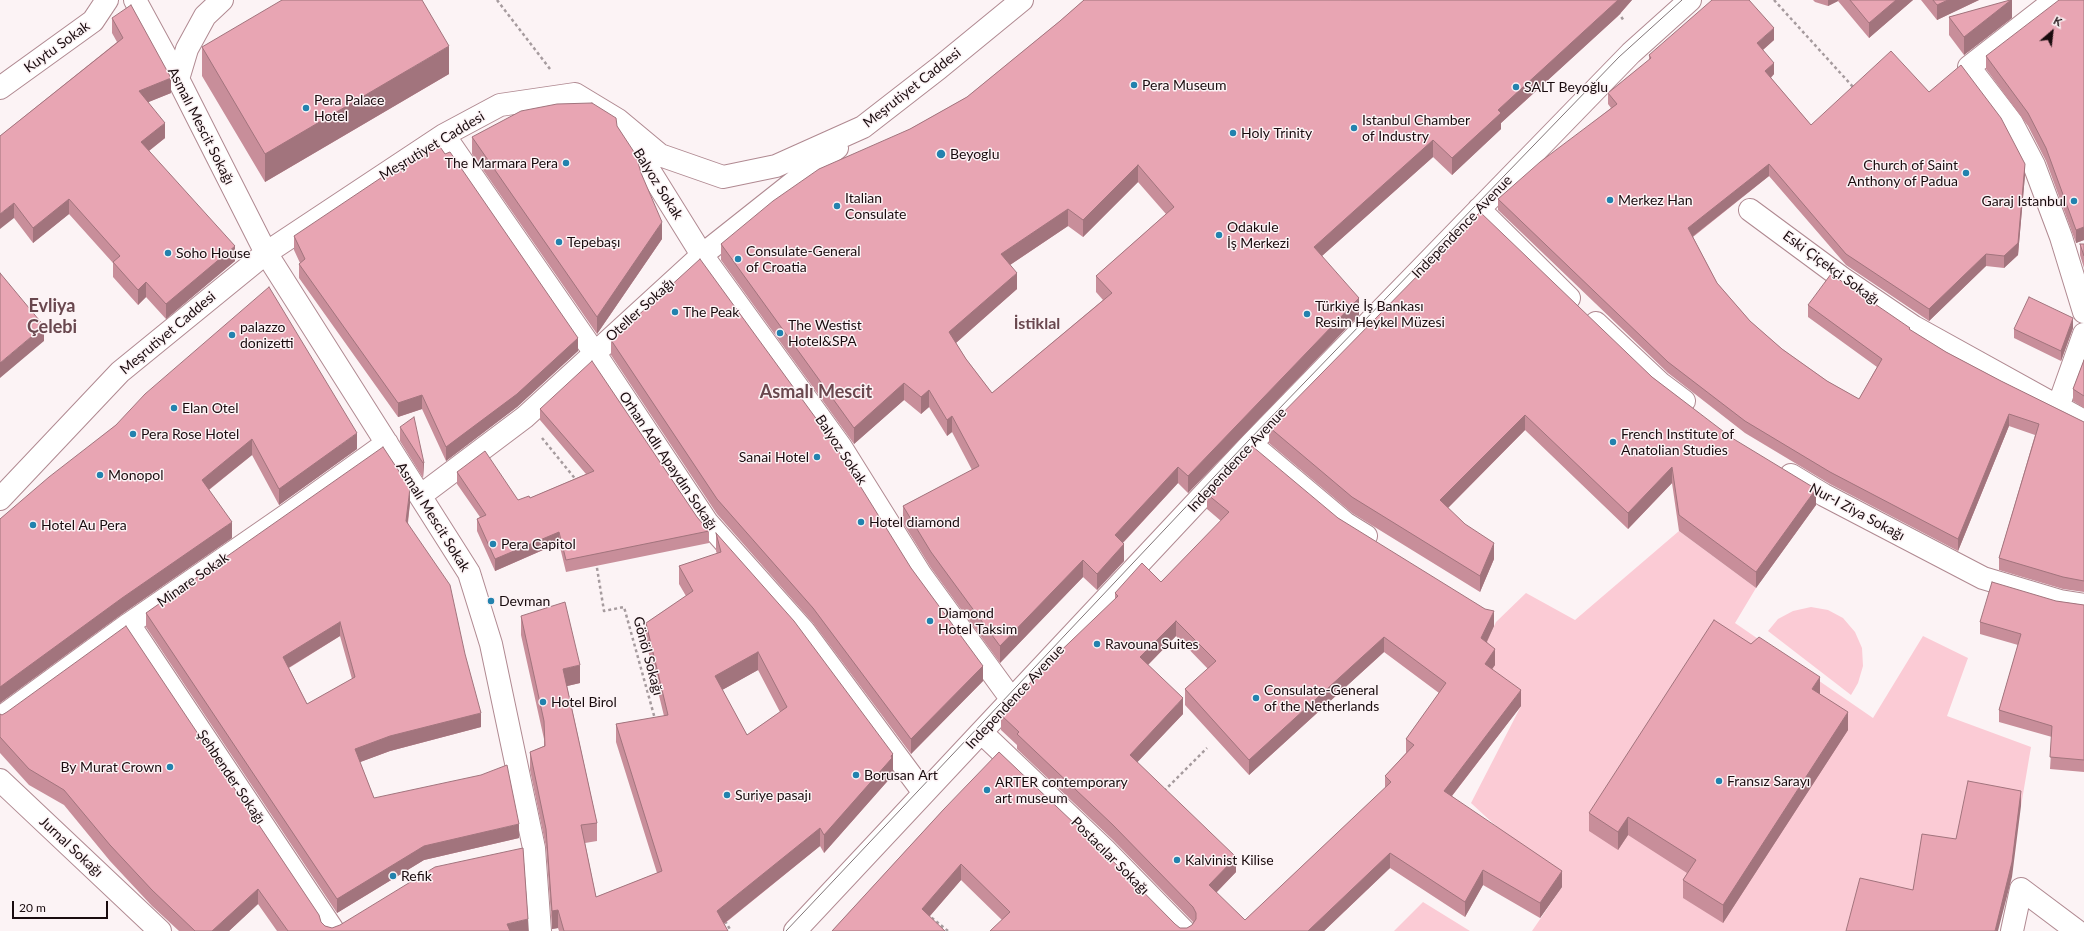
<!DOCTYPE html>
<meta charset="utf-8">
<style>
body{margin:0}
#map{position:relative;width:2084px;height:931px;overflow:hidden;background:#fcf3f5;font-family:Lato,sans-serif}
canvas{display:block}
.north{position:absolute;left:2032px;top:12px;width:40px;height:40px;-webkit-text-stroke:3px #fcf3f5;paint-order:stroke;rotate:28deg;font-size:11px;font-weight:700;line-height:16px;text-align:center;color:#190b0e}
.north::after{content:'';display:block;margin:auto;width:14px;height:18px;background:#190b0e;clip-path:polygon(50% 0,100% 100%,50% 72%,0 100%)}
.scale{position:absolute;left:12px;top:901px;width:96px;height:18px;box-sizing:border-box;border:2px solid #190b0e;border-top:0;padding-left:5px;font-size:12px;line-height:14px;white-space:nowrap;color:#190b0e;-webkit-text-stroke:3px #fcf3f5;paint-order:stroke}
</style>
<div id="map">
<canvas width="2084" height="931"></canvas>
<div class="north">K</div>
<div class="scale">20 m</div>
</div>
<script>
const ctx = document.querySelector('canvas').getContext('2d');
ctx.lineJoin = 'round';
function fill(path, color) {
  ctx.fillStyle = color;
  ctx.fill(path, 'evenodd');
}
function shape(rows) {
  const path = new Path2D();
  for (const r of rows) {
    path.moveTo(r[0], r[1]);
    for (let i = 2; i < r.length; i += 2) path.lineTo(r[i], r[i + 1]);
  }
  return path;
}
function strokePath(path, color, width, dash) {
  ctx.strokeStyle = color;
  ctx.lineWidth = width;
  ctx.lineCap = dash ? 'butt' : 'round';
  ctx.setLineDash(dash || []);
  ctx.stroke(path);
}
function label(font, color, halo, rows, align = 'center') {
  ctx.font = font + ' Lato,sans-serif';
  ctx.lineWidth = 3;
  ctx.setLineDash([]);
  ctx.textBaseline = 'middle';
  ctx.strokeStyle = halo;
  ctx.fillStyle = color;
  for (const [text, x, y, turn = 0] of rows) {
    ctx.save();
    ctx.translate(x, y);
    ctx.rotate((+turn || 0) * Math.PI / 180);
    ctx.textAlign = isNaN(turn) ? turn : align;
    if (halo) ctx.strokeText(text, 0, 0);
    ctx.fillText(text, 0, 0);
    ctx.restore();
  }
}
const green = shape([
 [1679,531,1756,588,1735,623,1873,718,1923,636,1968,658,1947,716,2031,747,2021,806,1968,795,1956,853,1913,905,1851,931,1532,931,1562,887,1471,803,1521,706,1485,679,1481,654,1496,622,1526,593,1575,620],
 [1811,607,1828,610,1843,618,1855,632,1862,648,1863,666,1858,683,1851,695,1768,631,1778,619,1793,611],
 [1423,902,1470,931,1394,931]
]);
const path = shape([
 [497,0,550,69],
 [1774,0,1854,88],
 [1618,12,1624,21],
 [542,438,577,481],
 [596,562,604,611,624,607,655,719],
 [1164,791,1207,748],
 [927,914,948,931],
 [725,921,731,931]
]);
const minor = shape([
 [135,0,178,79,266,253,469,573,491,644,534,848,540,931],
 [2055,0,1969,67,2012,123,2034,165,2061,237,2084,312],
 [178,79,187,49,205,16,222,0],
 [0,88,93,21,107,0],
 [444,135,594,352,707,522,804,631,924,793],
 [628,136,702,255,841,447,921,575,1012,700],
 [1479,209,1569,298],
 [1750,210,1842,278,1914,327,2084,421],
 [1596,323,1660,383,1684,401],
 [2058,407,2084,334],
 [1251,444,1345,523,1366,536],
 [1791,475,1824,495,1983,578,2060,601,2084,605],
 [420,496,525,417,702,255,837,148],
 [0,499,120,372,266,253,444,135,500,105,575,94,618,120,660,155,723,177,776,166,863,127,939,68,1022,0],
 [129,624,333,930],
 [0,718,129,624,291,512,387,443],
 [982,733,1104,849,1184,931],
 [0,780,160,931],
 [795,931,1251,444,1631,53,1690,0],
 [2012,931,2021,889,2077,931]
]);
const tram = shape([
 [786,931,1248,441,1619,57,1682,0]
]);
const wall = shape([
 [1084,0,1632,0,1618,16,1501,123,1501,129,1452,175,1433,157,1322,256,1359,315,1188,493,1178,483,1123,543,1124,561,1097,590,1083,577,1000,663,931,568,903,523,903,506,972,470,952,432,947,436,929,407,921,414,904,400,854,444,721,260,721,244,910,129,967,97,1060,21],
 [1138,182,1166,214,1096,276,1096,292,1103,300,992,393,966,359,956,343,1017,289,1010,265,1068,226,1083,237],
 [1813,0,1913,0,1869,38,1838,1,1828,6,1815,2],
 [1921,0,1979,0,1937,20],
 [2012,0,2012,18,1964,55,1949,35,1949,17],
 [2084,0,2084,240,2076,243,2046,161,2028,126,1986,69,1986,56],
 [112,18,171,93,148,102,165,138,149,151,235,261,166,319,146,297,138,305,113,277,113,263,69,214,33,243,14,218,0,136,117,42,112,33],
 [1774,40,1763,50,1774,74,1771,78,1811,125,1929,92,2025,175,2018,255,2004,268,1986,266,1929,321,1846,265,1769,176,1693,237,1717,283,1750,321,1782,349,1827,381,1859,399,1877,367,1808,317,1808,305,1910,330,1946,352,2001,381,2084,422,2084,592,2063,589,1999,570,1999,558,2035,435,2009,426,1958,551,1830,484,1745,433,1668,373,1498,210,1498,199,1611,108,1608,104,1608,93,1649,60,1649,55],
 [202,47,449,74,265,182,202,76],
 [617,126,641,173,662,239,597,334,472,154,472,137],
 [294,236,578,351,517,407,446,461,422,409,398,417,299,278,299,264,300,263,294,250],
 [2080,244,2084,244,2084,268,2080,255],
 [2073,328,2061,361,2014,338,2014,329],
 [611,340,911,568,983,681,911,754,813,623,717,514,611,355],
 [2084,360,2084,408,2073,401,2073,389],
 [1652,377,1816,505,1756,588,1679,531,1672,483,1628,529,1525,430,1448,508,1494,559,1480,592,1352,513,1269,443,1269,427],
 [540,409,697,517,709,531,709,543,566,572,559,543,495,571,477,531,477,519,480,517,457,484,457,472,518,500,530,498,586,474,540,420],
 [116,425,357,449,279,505,252,455,209,490,232,538,122,614,0,703,0,519],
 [400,427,424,463,423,478,400,441],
 [1207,494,1338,518,1494,626,1487,642,1495,665,1492,669,1521,706,1452,796,1562,887,1540,918,1483,885,1465,917,1390,868,1324,931,990,931,1002,920,961,880,930,916,832,931,944,809,1180,928,1187,928,1192,925,1193,923,1193,922,1113,840,1017,749,1017,745,1001,730,1001,715,1115,599,1115,593,1161,582,1221,521,1207,509],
 [1176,636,1208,669,1185,689,1185,705,1249,775,1384,652,1439,693,1406,739,1406,753,1385,776,1385,788,1245,920,1216,893,1236,872,1137,762,1183,714,1148,665],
 [410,503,408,523,481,727,390,751,360,762,374,798,519,838,424,860,337,913,146,627,146,613],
 [340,636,352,679,307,704,289,668],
 [716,533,893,772,892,773,892,776,824,853,820,846,724,924,728,931,559,931,558,928,552,929,546,847,530,770,530,752,544,746,544,739,521,635,521,616,580,683,567,686,597,823,597,841,585,843,596,897,657,873,616,742,616,724,664,716,646,642,646,623,686,596,679,584,679,566,717,554,716,551],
 [758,670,780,712,747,735,722,690],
 [2056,601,2084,605,2084,772,2050,769,2052,737,1999,722,1999,710,2018,645,1980,634,1980,622],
 [1820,694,1848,730,1723,923,1683,898,1683,880,1687,873,1628,835,1618,850,1589,831,1589,813],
 [0,714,321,922,325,926,332,928,528,931,277,931,258,904,229,931,179,931,152,906,110,861,64,805,29,785,0,753]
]);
const shadedWall = shape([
 [1618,0,1632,0,1618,16,1501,123,1501,129,1452,175,1452,158,1498,110],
 [1828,0,1838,0,1838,1,1828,6],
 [1896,0,1913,0,1869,38,1869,23],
 [1948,0,1979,0,1937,20,1937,5],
 [2011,0,2012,0,2012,18,1964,55,1964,37],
 [1774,28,1774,40,1757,55,1757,43],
 [449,46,449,74,265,182,265,154],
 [1774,63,1774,74,1765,83,1765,71],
 [171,78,171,93,139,106,139,91],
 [165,123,165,138,141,157,141,142],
 [1433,140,1433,157,1314,263,1314,247],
 [1769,164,1769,176,1688,240,1688,228],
 [2025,164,2025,175,2018,255,2004,268,2004,256],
 [1138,165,1138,182,1083,237,1083,220],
 [69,199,69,214,33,243,33,228],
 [14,203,14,218,0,229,0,214],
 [1068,209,1068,226,1001,271,1001,254],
 [662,222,662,239,597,334,597,317],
 [2084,227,2084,240,2076,243,2076,230],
 [235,246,235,261,166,319,166,304],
 [1986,254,1986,266,1929,321,1929,309],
 [1017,273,1017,289,949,349,949,332],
 [146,282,146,297,138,305,138,290],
 [1359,298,1359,315,1188,493,1188,476],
 [2073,318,2073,328,2061,361,2061,351],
 [44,326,44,341,0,378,0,363],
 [578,338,578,351,517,407,446,461,446,447],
 [904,383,904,400,854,444,854,428],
 [929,390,929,407,921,414,921,397],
 [422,395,422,409,398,417,398,403],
 [2009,414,2009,426,1958,551,1958,539],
 [1525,415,1525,430,1440,516,1440,500],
 [952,416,952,432,947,436,947,420],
 [357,433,357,449,279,505,279,489],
 [252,439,252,455,202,495,202,480],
 [423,463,424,463,423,478],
 [1178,467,1178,483,1115,551,1115,535],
 [1672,467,1672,483,1628,529,1628,513],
 [410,488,410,503,406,535,406,521],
 [1816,489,1816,505,1756,588,1756,572],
 [232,522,232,538,122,614,0,703,0,687,122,598],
 [559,532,559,543,495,571,495,559],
 [1494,543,1494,559,1480,592,1480,576],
 [1124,544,1124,561,1097,590,1097,574],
 [1083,560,1083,577,1000,663,1000,646],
 [1494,611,1494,626,1481,654,1481,638],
 [1176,621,1176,636,1140,673,1140,657],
 [340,622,340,636,283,671,283,657],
 [1384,637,1384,652,1249,775,1249,760],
 [1495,649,1495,665,1485,679,1485,664],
 [758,652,758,670,715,694,715,676],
 [580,665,580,683,563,687,563,669],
 [983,666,983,681,911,754,911,739],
 [1820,677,1820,695,1812,689],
 [1521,690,1521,706,1444,806,1444,791],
 [1183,698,1183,714,1130,770,1130,755],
 [1848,712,1848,730,1723,923,1723,905],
 [481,713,481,727,390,751,355,764,355,749,390,736],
 [893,754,893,772,892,773,892,776,824,853,824,835],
 [2021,791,2021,806,2012,877,1998,931,1995,931],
 [1628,817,1628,835,1618,850,1618,832],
 [519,824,519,838,424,860,337,913,337,899,424,846],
 [820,828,820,846,717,929,717,911],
 [1390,853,1390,868,1324,931,1308,931],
 [1236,857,1236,872,1209,900,1209,885],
 [961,864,961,880,922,925,922,909],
 [1483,870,1483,885,1465,917,1465,902],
 [1562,871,1562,887,1540,918,1540,903],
 [258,889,258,904,229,931,212,931],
 [558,910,558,928,552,929,552,911],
 [528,919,528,931,507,931,507,924]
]);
const building = shape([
 [282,0,422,0,449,46,265,154,202,47,282,0],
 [1084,0,1618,0,1498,110,1501,113,1452,158,1433,140,1314,247,1359,298,1188,476,1178,467,1115,535,1124,544,1097,574,1083,560,1000,646,931,552,903,506,979,466,952,416,947,420,929,390,921,397,904,383,854,428,721,244,773,201,819,169,910,129,967,97,1060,21,1084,0],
 [1138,165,1174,207,1096,276,1112,293,992,393,966,359,949,332,1017,273,1001,254,1068,209,1083,220,1138,165],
 [1712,0,1749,0,1774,28,1757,43,1774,63,1765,71,1811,125,1891,51,1929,92,1961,65,2001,118,2025,164,2018,243,2004,256,1986,254,1929,309,1846,254,1769,164,1688,228,1717,283,1750,321,1782,349,1827,381,1859,399,1882,359,1808,305,1831,274,1910,328,1909,329,1946,352,2001,381,2084,422,2084,581,2063,577,1999,558,2039,424,2009,414,1958,539,1830,472,1745,421,1668,362,1498,199,1540,162,1617,104,1608,93,1651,58,1649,55,1712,0],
 [1850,0,1896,0,1869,23,1850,0],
 [1933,0,1948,0,1937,5,1933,0],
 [2010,0,2011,0,1964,37,1949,17,2010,0],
 [2059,0,2084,0,2084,227,2076,230,2046,148,2028,113,1986,56,2059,0],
 [131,5,171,78,139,91,165,123,141,142,235,246,166,304,146,282,138,290,113,262,120,256,69,199,33,228,14,203,0,214,0,136,123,38,112,18,131,5],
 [592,103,616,118,617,126,636,155,641,173,662,222,597,317,472,137,521,111,557,104,592,103],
 [436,141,445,154,450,152,578,338,517,394,446,447,422,395,398,403,299,264,305,259,294,236,436,141],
 [1480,212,1652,377,1732,438,1816,489,1756,572,1679,515,1672,467,1628,513,1525,415,1440,500,1465,524,1494,543,1480,576,1352,497,1269,427,1480,212],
 [2080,244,2084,244,2084,256,2080,244],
 [700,259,831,439,911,568,983,666,911,739,813,608,717,499,611,340,700,259],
 [0,273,44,326,0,363,0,273],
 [269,287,357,433,279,489,252,439,202,480,232,522,122,598,0,687,0,519,49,477,116,425,145,394,269,287],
 [2029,297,2073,318,2061,351,2014,329,2029,297],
 [2084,360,2084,396,2073,389,2084,360],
 [592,361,697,517,709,531,566,560,559,532,495,559,477,519,486,515,457,472,485,451,518,500,529,496,530,498,594,471,540,409,592,361],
 [414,417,424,463,423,463,400,427,414,417],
 [1252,446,1338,518,1485,609,1494,611,1481,638,1495,649,1485,664,1521,690,1444,791,1562,871,1540,903,1483,870,1465,902,1390,853,1308,931,990,931,1010,912,961,864,922,909,945,931,832,931,944,809,999,752,1095,843,1175,924,1180,928,1187,928,1192,925,1196,919,1196,913,1193,907,1113,825,1017,734,1019,732,1001,715,1047,664,1118,596,1115,593,1142,563,1161,582,1229,512,1207,494,1252,446],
 [1176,621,1216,661,1185,689,1249,760,1384,637,1446,683,1406,739,1414,745,1385,776,1391,782,1245,920,1209,885,1236,857,1130,755,1183,698,1140,657,1176,621],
 [383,447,410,488,406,521,450,585,465,654,481,713,390,736,355,749,374,798,481,775,507,765,519,824,424,846,337,899,146,613,383,447],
 [340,622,355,677,307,704,283,657,340,622],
 [716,533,794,621,893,754,891,756,892,758,824,835,820,828,717,911,728,931,564,931,558,910,552,911,546,829,530,752,545,746,544,721,521,616,565,602,580,665,563,669,597,823,581,825,596,897,662,871,616,724,668,715,646,623,693,591,679,566,721,552,716,533],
 [758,652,787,707,747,735,715,676,758,652],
 [1992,582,2056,601,2084,605,2084,760,2050,757,2052,726,1999,710,2021,634,1980,622,1992,582],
 [1714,620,1751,644,1759,637,1820,677,1812,689,1848,712,1723,905,1683,880,1696,860,1628,817,1618,832,1589,813,1714,620],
 [126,626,319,915,321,922,325,926,332,928,340,925,435,867,523,848,528,919,507,924,510,931,288,931,258,889,212,931,195,931,152,890,110,845,64,790,29,769,0,737,0,714,2,715,7,712,126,626],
 [1968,781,2021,791,2012,862,1995,931,1846,931,1860,878,1913,890,1922,834,1956,839,1968,781]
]);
const markers = [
 [1134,85,4,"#2282ae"],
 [1516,87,4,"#2282ae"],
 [306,108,4,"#2282ae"],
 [1354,128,4,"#2282ae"],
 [1233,133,4,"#2282ae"],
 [941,154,5,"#2282ae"],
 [566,163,4,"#2282ae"],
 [1966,173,4,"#2282ae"],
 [1610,200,4,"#2282ae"],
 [2074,201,4,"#2282ae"],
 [837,206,4,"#2282ae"],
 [1219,235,4,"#2282ae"],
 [559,242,4,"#2282ae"],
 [168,253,4,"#2282ae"],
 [738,259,4,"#2282ae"],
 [675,312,4,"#2282ae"],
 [1307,314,4,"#2282ae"],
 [780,333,4,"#2282ae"],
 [232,335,4,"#2282ae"],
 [174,408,4,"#2282ae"],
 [133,434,4,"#2282ae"],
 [1613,442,4,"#2282ae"],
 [817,457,4,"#2282ae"],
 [100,475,4,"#2282ae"],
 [861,522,4,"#2282ae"],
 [33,525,4,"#2282ae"],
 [493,544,4,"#2282ae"],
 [491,601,4,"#2282ae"],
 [930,621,4,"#2282ae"],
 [1097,644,4,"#2282ae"],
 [1256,698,4,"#2282ae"],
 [543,702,4,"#2282ae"],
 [170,767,4,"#2282ae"],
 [856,775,4,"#2282ae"],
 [1719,781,4,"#2282ae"],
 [987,790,4,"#2282ae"],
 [727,795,4,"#2282ae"],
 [1177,860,4,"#2282ae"],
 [393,876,4,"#2282ae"]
];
const streetNames = [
 ["Kuytu Sokak",57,47,-36],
 ["Meşrutiyet Caddesi",912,88,-38],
 ["Asmalı Mescit Sokağı",201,126,63],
 ["Meşrutiyet Caddesi",432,146,-31],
 ["Balyoz Sokak",658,184,58],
 ["Independence Avenue",1462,227,-46],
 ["Eski Çiçekçi Sokağı",1831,268,36],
 ["Oteller Sokağı",640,310,-42],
 ["Meşrutiyet Caddesi",168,333,-40],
 ["Balyoz Sokak",841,450,56],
 ["Independence Avenue",1237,460,-47],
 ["Orhan Adlı Apaydın Sokağı",668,461,56],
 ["Nur-I Ziya Sokağı",1857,512,28],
 ["Asmalı Mescit Sokak",433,517,58],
 ["Minare Sokak",193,580,-35],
 ["Gönöl Sokağı",648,656,75],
 ["Independence Avenue",1015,697,-47],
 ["Şehbender Sokağı",231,777,56],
 ["Jurnal Sokağı",71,847,43],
 ["Postacılar Sokağı",1110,856,45]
];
const poiNames = [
 ["Pera Museum",1142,85],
 ["SALT Beyoğlu",1524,87],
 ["Pera Palace",314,100],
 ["Hotel",314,116],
 ["Istanbul Chamber",1362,120],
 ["of Industry",1362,136],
 ["Holy Trinity",1241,133],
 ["Beyoglu",950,154],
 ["The Marmara Pera",558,163,"right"],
 ["Church of Saint",1958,165,"right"],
 ["Anthony of Padua",1958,181,"right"],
 ["Italian",845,198],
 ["Consulate",845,214],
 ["Merkez Han",1618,200],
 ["Garaj Istanbul",2066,201,"right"],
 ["Odakule",1227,227],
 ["İş Merkezi",1227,243],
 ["Tepebaşı",567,242],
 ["Consulate-General",746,251],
 ["of Croatia",746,267],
 ["Soho House",176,253],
 ["Türkiye İş Bankası",1315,306],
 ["Resim Heykel Müzesi",1315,322],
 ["The Peak",683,312],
 ["The Westist",788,325],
 ["Hotel&SPA",788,341],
 ["palazzo",240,327],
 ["donizetti",240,343],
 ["Elan Otel",182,408],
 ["Pera Rose Hotel",141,434],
 ["French Institute of",1621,434],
 ["Anatolian Studies",1621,450],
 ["Sanai Hotel",809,457,"right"],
 ["Monopol",108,475],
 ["Hotel diamond",869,522],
 ["Hotel Au Pera",41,525],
 ["Pera Capitol",501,544],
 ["Devman",499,601],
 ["Diamond",938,613],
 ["Hotel Taksim",938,629],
 ["Ravouna Suites",1105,644],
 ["Consulate-General",1264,690],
 ["of the Netherlands",1264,706],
 ["Hotel Birol",551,702],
 ["By Murat Crown",162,767,"right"],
 ["Borusan Art",864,775],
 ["Fransız Sarayı",1727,781],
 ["ARTER contemporary",995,782],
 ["art museum",995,798],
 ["Suriye pasajı",735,795],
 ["Kalvinist Kilise",1185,860],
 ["Refik",401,876]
];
const quarterNames = [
 ["İstiklal",1037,324]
];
const districtNames = [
 ["Evliya",52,306],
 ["Çelebi",52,327],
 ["Asmalı Mescit",816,392]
];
fill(green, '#fbcbd5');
strokePath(minor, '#b08991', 24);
strokePath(path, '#a69b9e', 2.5, [3, 3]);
strokePath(minor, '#fff', 22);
strokePath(tram, '#817678', 1);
fill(wall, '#c88e9a');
fill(shadedWall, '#a2747d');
fill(building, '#e8a5b3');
strokePath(building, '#a2747d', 1);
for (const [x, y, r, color] of markers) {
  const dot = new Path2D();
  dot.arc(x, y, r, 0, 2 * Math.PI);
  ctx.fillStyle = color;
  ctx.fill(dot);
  strokePath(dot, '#fcf3f5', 1.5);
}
label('14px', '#190b0e', '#fcf3f5', streetNames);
label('14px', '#190b0e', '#fcf3f5', poiNames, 'left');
label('bold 16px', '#69474e', '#fcf3f5', quarterNames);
label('bold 18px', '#69474e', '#fcf3f5', districtNames);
</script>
